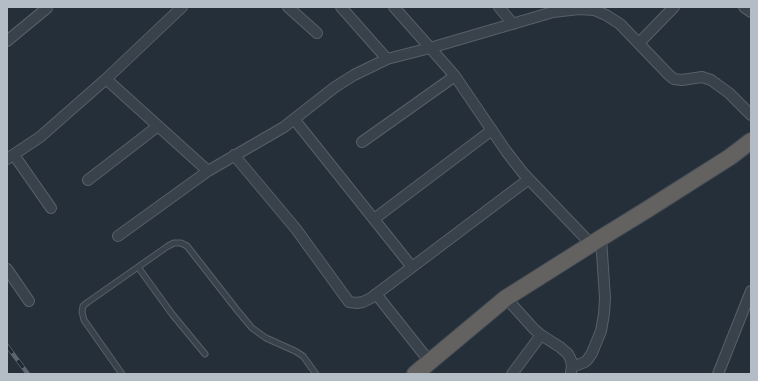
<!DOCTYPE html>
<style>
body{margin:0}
#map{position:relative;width:758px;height:381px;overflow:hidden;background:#252f39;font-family:Barlow,sans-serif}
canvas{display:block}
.frame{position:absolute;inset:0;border:8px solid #b4bcc5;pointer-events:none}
</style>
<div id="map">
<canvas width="758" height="381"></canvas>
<div class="frame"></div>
</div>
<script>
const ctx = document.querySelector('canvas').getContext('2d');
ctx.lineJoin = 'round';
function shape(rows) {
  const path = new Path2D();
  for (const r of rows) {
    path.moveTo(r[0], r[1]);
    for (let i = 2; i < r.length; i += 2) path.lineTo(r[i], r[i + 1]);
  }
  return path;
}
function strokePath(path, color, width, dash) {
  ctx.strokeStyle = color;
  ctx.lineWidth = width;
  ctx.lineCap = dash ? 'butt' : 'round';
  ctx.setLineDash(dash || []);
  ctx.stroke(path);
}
const service = shape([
 [138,267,172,314,205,354],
 [122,374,84,320,82,312,83,306,88,302,168,246,174,243,181,243,187,246,237,310,252,328,266,338,295,351,303,356,316,374]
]);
const minor = shape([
 [288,7,317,33],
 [341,7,387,59],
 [394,7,455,76,506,151,523,173,591,244],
 [499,7,513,24],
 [744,7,751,12],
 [7,41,47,8],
 [639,43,674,7],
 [106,79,208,171],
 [294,119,412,267],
 [362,142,455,76],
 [14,155,51,208],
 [234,155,296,229,349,302,357,303,363,302,371,298,529,179],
 [7,159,40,137,106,79,182,7],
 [88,180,158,126],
 [374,219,492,130],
 [118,236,208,171,284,127,335,87,354,75,387,59,430,48,553,12,579,9,594,10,606,15,620,24,669,75,674,79,682,80,702,77,711,80,729,93,751,115],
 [7,269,29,301],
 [376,294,430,362],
 [506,298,534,329,541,335,560,347,568,354,571,360,572,367,571,372],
 [572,367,585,362,588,359,592,353,601,331,604,314,605,298,601,238],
 [512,374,541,335],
 [718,374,751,291]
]);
const trunk = shape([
 [415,374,506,298,601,238,648,209,730,157,751,141]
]);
const rail = shape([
 [7,346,28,374]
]);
strokePath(service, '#575f68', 7);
strokePath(minor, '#575f68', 12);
strokePath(trunk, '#444c55', 18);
strokePath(service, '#39414a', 5);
strokePath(minor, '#39414a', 10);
strokePath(trunk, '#636260', 16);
strokePath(rail, '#5b6570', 4.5);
strokePath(rail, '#1e262f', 3, [9]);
</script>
